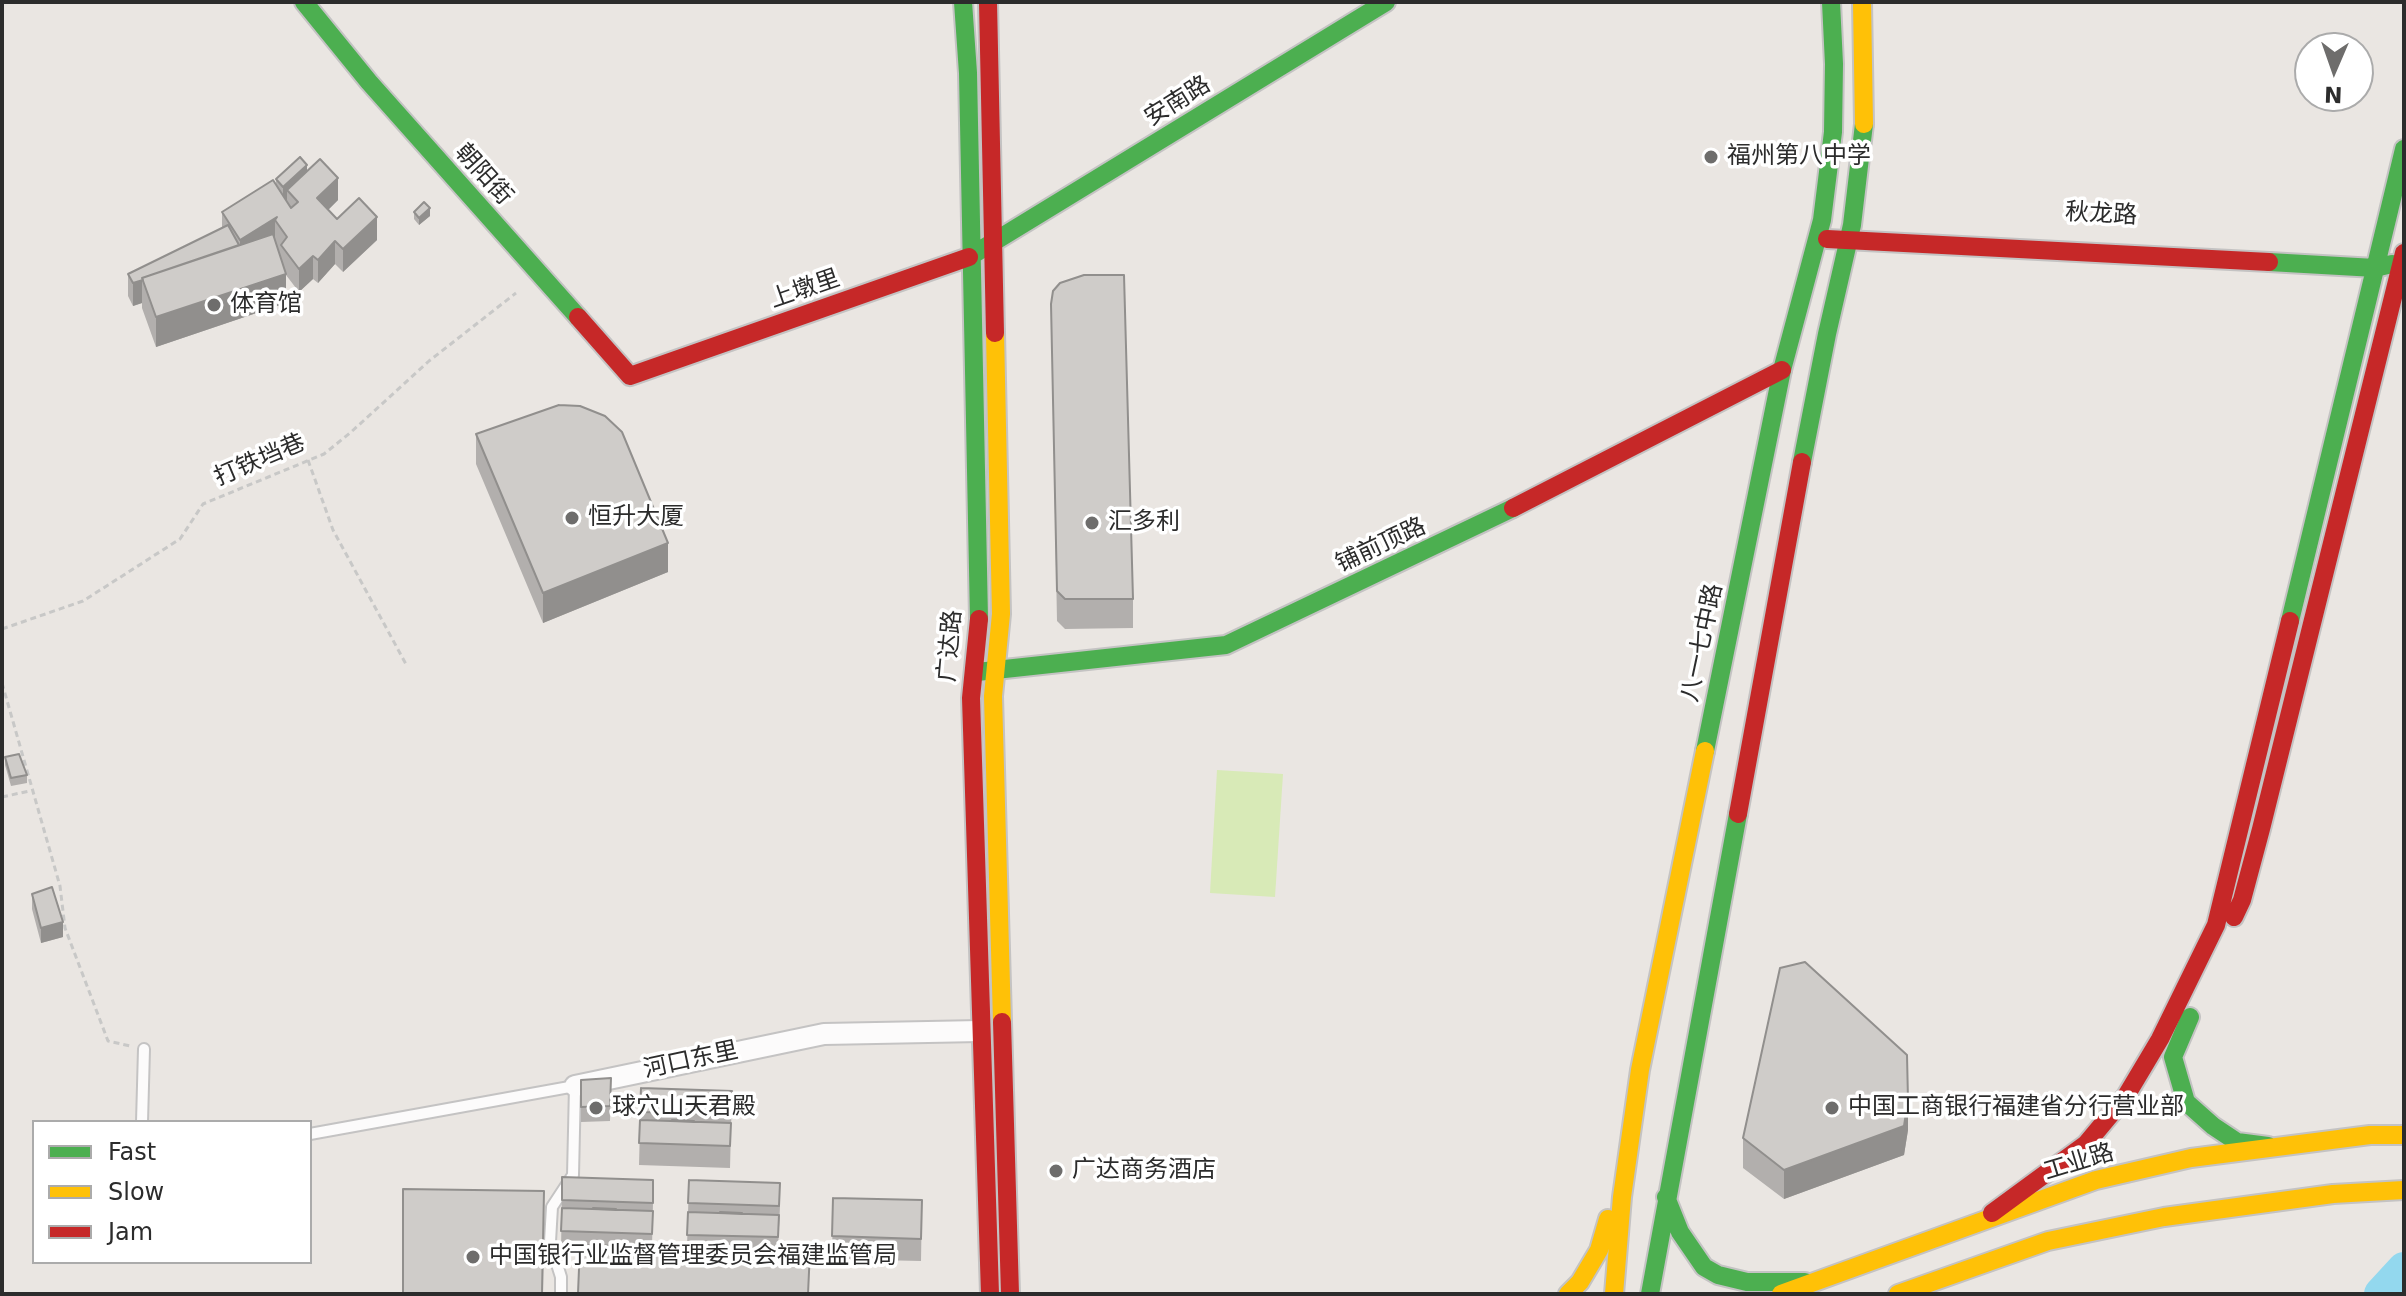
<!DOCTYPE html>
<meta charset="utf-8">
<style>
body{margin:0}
#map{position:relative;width:2406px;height:1296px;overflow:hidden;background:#eae6e2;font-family:"DejaVu Sans",sans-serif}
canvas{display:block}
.frame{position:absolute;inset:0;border:4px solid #2c2c2c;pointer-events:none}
.legend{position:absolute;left:32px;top:1120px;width:280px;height:144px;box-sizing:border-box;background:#fff;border:2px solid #ababab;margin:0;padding:10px 14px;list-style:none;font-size:24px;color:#2c2c2c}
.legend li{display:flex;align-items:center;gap:16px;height:40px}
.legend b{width:40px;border:2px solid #ababab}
.north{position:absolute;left:2294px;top:32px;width:80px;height:80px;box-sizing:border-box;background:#fff;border:2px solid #ababab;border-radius:50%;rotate:182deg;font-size:22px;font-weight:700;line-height:32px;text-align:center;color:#2c2c2c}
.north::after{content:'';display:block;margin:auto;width:28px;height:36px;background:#6e6d6c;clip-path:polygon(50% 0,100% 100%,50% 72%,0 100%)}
</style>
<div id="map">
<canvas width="2406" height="1296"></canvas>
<div class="frame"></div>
<ul class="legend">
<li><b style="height:10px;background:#4caf50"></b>Fast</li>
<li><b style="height:10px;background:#ffc107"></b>Slow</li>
<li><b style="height:10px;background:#c62828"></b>Jam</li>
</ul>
<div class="north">N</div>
</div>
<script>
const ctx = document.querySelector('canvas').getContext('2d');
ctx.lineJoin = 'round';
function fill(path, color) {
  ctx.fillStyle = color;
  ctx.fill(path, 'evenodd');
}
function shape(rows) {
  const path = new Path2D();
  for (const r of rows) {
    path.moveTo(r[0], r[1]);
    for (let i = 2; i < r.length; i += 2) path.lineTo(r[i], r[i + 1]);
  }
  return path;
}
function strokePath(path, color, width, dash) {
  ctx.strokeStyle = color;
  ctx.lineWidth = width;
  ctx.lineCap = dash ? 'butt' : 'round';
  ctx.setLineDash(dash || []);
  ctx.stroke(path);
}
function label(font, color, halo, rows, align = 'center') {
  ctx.font = font + ' "DejaVu Sans","Noto Sans SC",sans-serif';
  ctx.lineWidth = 7;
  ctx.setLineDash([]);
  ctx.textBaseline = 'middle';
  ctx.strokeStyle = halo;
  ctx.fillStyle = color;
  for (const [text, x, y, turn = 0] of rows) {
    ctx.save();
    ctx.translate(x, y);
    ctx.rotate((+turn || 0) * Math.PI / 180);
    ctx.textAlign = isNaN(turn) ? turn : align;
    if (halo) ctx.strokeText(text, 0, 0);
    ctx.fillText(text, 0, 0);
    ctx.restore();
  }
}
const pitch = shape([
 [1217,770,1283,774,1275,897,1210,893]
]);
const river = shape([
 [2381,1294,2404,1269]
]);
const path = shape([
 [308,460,333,530,407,666],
 [2,629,83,601,180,539,203,504,324,454,350,433,429,361,516,293],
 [2,683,60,886,65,928,108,1041,130,1046],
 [2,797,34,790]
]);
const lane = shape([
 [142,1122,144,1049],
 [310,1134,575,1086,573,1175,552,1207,551,1224,550,1242,561,1277,561,1294]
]);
const street = shape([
 [575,1086,824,1034,980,1031]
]);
const fast = shape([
 [304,2,369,82,578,317],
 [963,2,968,73,979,619],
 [969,257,1386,2],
 [2269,262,2375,268,2392,264],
 [1802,462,1827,334,1852,225,1864,124],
 [2290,621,2404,149],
 [977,672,1226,645,1513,508],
 [1705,751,1782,370,1822,220,1833,132,1834,64,1831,2],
 [2190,1017,2173,1057,2186,1102,2213,1126,2237,1142,2268,1146],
 [1666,1197,1680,1232,1704,1267,1718,1275,1747,1282,1805,1282],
 [1650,1294,1738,814]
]);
const slow = shape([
 [1862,2,1864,124],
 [995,333,1001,614,993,696,1002,1022],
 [1568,1294,1580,1282,1599,1250,1608,1219],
 [1614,1294,1622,1197,1640,1070,1705,751],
 [1781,1294,2096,1180,2191,1158,2370,1135,2404,1135],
 [1898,1294,2048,1241,2164,1217,2333,1194,2404,1190]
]);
const jam = shape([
 [988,2,995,333],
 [1827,239,2269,262],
 [578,317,630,376,969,257],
 [1513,508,1782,370],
 [979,619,971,698,990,1294],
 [1738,814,1802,462],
 [2234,917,2242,900,2261,829,2404,253],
 [1002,1022,1010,1294],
 [1992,1213,2086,1144,2126,1096,2160,1039,2216,925,2290,621]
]);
const wall = shape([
 [307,171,338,200,328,210,337,219,377,240,343,272,335,264,318,283,313,279,299,292,286,275,286,303,156,347,142,308,142,303,133,306,128,296,128,274,222,228,222,212,276,185,276,179],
 [414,212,430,216,419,225,414,219],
 [1051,304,1133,599,1133,628,1065,629,1057,621],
 [476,434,668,572,543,623,476,464],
 [5,757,27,775,27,783,11,786,5,765],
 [32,894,63,937,41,943,32,909],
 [611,1078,610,1121,581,1122,581,1080],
 [641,1088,732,1091,730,1168,639,1165],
 [1908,1130,1904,1155,1784,1199,1743,1168,1743,1138],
 [562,1177,653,1202,652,1247,687,1247,689,1180,780,1206,778,1250,809,1294,578,1294,579,1254,561,1254],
 [403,1189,544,1221,543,1294,403,1294],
 [833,1198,922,1200,921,1261,832,1259]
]);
const shadedWall = shape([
 [307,165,307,187,287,190,287,206,283,209,283,187],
 [338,178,338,200,317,221,317,198],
 [430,208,430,216,419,225,419,218],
 [277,217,275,220,275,241,240,249,240,240],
 [377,217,377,240,343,272,343,249],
 [335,241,335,264,318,283,318,260],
 [313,256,313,279,299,292,299,269],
 [286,274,286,303,156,347,156,317],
 [142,280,142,303,133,306,133,283],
 [668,543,668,572,543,623,543,593],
 [63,922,63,937,41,943,41,928],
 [1908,1100,1908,1130,1904,1155,1784,1199,1784,1170]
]);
const building = shape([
 [300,157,307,165,283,187,276,179,300,157],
 [320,159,338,178,317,198,337,219,359,198,377,217,343,249,335,241,318,260,313,256,299,269,281,245,287,237,275,220,277,217,240,240,222,212,273,180,291,208,298,202,287,190,320,159],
 [424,202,430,208,419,218,414,212,424,202],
 [228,225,239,245,142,278,143,280,133,283,128,274,228,225],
 [273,234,286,274,156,317,142,278,273,234],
 [1084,275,1124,275,1133,599,1065,599,1057,591,1051,304,1053,291,1060,283,1084,275],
 [559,405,580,406,605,416,622,432,668,543,543,593,476,434,559,405],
 [19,754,27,775,11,778,5,757,19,754],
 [52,887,63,922,41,928,32,894,52,887],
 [1805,962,1907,1055,1908,1100,1904,1126,1784,1170,1743,1138,1780,968,1805,962],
 [611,1078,610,1106,581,1107,581,1080,611,1078],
 [641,1088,732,1091,731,1114,640,1112,641,1088],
 [640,1120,731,1123,730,1146,639,1143,640,1120],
 [672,1120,694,1121,694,1122,672,1121,672,1120],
 [562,1177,653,1180,653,1203,562,1200,562,1177],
 [689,1180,780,1183,779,1206,688,1203,689,1180],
 [403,1189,544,1191,542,1293,403,1293,403,1189],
 [833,1198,922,1200,921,1239,832,1236,833,1198],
 [562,1208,653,1211,652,1234,561,1231,562,1208],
 [593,1208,616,1209,616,1210,593,1209,593,1208],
 [688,1212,779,1215,778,1237,687,1235,688,1212],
 [720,1212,742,1213,742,1214,720,1213,720,1212],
 [580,1245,810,1250,808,1294,578,1293,580,1245]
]);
const markers = [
 [1711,157,8,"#6e6d6c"],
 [214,305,8,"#6e6d6c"],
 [572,518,8,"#6e6d6c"],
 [1092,523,8,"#6e6d6c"],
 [596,1108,8,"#6e6d6c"],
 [1832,1108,8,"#6e6d6c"],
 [1056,1171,8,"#6e6d6c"],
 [473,1257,8,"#6e6d6c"]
];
const streetNames = [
 ["安南路",1178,102,-32],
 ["朝阳街",483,175,48],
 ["秋龙路",2101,215,3],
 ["上墩里",805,290,-19],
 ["打铁垱巷",260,461,-23],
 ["铺前顶路",1381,546,-25],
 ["八一七中路",1703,643,-78],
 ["广达路",951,646,-85],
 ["河口东里",691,1061,-12],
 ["工业路",2079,1163,-17]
];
const poiNames = [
 ["福州第八中学",1727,157],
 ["体育馆",230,305],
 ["恒升大厦",588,518],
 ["汇多利",1108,523],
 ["球穴山天君殿",612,1108],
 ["中国工商银行福建省分行营业部",1848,1108],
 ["广达商务酒店",1072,1171],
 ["中国银行业监督管理委员会福建监管局",489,1257]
];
fill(pitch, '#d8eab7');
strokePath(river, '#93d8ee', 34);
strokePath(lane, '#c4c3c3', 14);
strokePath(street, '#c4c3c3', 24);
strokePath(fast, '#c4c3c3', 22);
strokePath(slow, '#c4c3c3', 22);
strokePath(jam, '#c4c3c3', 22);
strokePath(path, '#c8c8c7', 3, [6, 4]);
strokePath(lane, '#fcfbfb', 10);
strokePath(street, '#fcfbfb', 20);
strokePath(fast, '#4caf50', 18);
strokePath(slow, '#ffc107', 18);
strokePath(jam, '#c62828', 18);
fill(wall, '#b2afad');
fill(shadedWall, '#918f8d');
fill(building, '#cfccc9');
strokePath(building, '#918f8d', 2);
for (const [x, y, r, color] of markers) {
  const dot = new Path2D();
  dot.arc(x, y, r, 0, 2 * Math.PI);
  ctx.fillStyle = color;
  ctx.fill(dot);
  strokePath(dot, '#fff', 3);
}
label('24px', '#2c2c2c', '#fff', streetNames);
label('24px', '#2c2c2c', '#fff', poiNames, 'left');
</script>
